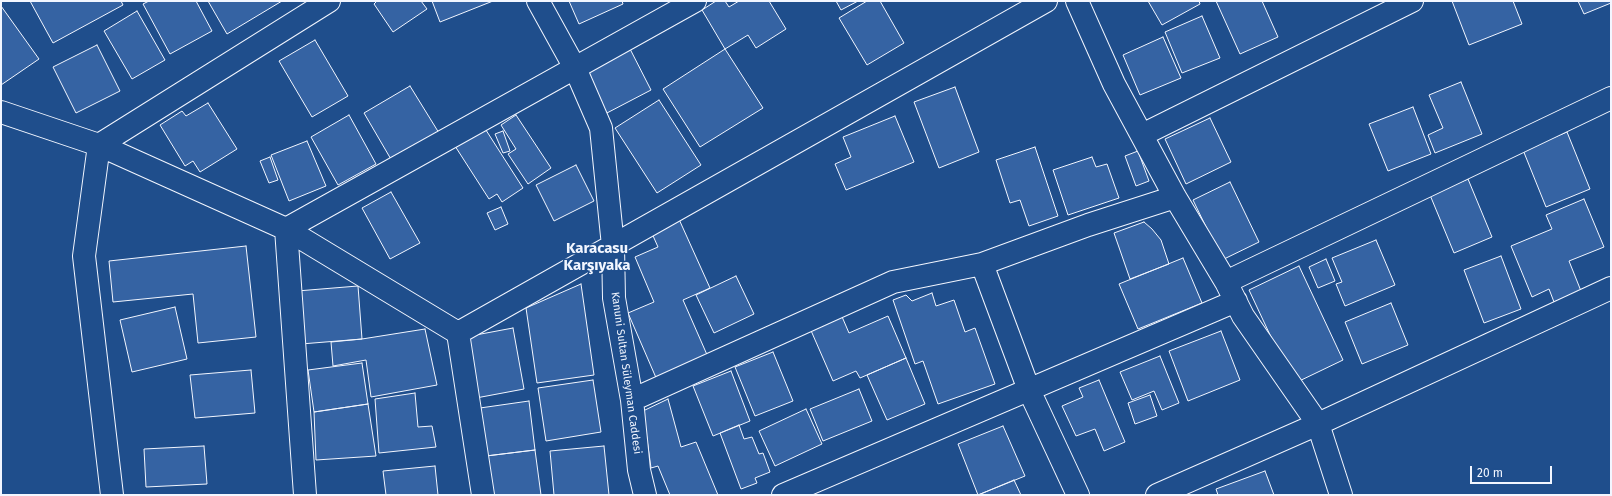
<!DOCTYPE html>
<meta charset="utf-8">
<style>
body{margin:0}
#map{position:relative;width:1612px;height:496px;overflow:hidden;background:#1f4e8c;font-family:"Fira Sans",sans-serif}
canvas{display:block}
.frame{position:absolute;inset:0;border:2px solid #f2f6ff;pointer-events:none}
.scale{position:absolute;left:1470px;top:466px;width:82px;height:18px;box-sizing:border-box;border:2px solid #f2f6ff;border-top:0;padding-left:5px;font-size:12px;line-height:14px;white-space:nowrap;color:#f2f6ff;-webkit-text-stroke:3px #1f4e8c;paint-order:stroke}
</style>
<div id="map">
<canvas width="1612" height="496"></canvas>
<div class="frame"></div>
<div class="scale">20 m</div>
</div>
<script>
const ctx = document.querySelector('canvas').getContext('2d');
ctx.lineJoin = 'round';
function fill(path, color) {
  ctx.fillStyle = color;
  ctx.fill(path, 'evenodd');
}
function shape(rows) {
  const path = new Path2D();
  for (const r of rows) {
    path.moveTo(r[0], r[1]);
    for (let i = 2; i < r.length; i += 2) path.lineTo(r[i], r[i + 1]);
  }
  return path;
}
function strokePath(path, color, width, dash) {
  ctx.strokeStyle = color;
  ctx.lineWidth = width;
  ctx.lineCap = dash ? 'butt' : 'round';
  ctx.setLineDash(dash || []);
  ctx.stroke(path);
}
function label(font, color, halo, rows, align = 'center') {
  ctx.font = font + ' "Fira Sans",sans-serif';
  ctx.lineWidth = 3;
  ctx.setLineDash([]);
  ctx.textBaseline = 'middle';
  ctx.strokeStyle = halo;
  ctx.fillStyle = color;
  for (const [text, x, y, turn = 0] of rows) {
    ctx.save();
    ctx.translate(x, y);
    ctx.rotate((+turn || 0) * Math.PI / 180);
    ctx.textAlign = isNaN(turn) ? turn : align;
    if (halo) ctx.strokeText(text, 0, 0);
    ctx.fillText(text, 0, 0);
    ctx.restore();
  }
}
const building = shape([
 [30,1,121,1,123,5,53,43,30,1],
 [149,1,196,1,212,31,170,54,143,4,149,1],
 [208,1,282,1,227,34,208,1],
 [377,1,421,1,427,9,393,32,374,4,377,1],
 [432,1,493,1,440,22,432,1],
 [569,1,622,1,623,4,579,24,569,1],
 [716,1,725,1,729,7,739,1,769,1,786,29,756,48,748,35,725,49,702,10,716,1],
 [836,1,858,1,841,10,836,1],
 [867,1,880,1,904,43,867,65,839,18,867,1],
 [1148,1,1199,1,1200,4,1162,25,1148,1],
 [1216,1,1262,1,1278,37,1240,54,1216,1],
 [1452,1,1513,1,1522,24,1469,45,1452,1],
 [1578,1,1611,1,1611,3,1584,14,1578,1],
 [1,6,39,59,1,85,1,6],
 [137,11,165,60,132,79,104,31,137,11],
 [1202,16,1220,58,1182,73,1165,32,1202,16],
 [1163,37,1181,78,1140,95,1123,55,1163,37],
 [315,40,348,96,312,117,279,61,315,40],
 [97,45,120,91,76,113,53,67,97,45],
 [628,45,651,90,605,114,583,68,628,45],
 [725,49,763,108,700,147,663,89,725,49],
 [1461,82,1482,134,1435,153,1428,135,1443,128,1429,95,1461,82],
 [410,86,439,133,392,161,364,113,410,86],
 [955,87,979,152,939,168,914,102,955,87],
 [659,100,701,165,657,193,615,128,659,100],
 [208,103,237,149,200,172,193,161,185,166,160,125,182,111,186,116,208,103],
 [1413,107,1431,154,1388,171,1369,124,1413,107],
 [349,115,376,164,338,185,311,137,349,115],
 [516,115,551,168,528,184,508,154,516,149,501,125,516,115],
 [895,116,914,162,846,190,835,164,851,157,843,137,895,116],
 [1210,118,1231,162,1186,184,1165,139,1210,118],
 [484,127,523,188,502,202,497,194,489,199,455,146,484,127],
 [503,131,510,151,503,153,495,134,503,131],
 [1567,132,1590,189,1546,207,1523,150,1567,132],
 [307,141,326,186,289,201,271,155,307,141],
 [1035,147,1058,216,1029,226,1020,200,1010,203,996,160,1035,147],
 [1138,151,1149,181,1136,186,1125,156,1138,151],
 [270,157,278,180,269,183,260,161,270,157],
 [1092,157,1096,167,1107,164,1119,198,1068,215,1053,170,1092,157],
 [576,165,594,201,554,221,536,185,576,165],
 [1468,179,1492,237,1454,253,1430,195,1468,179],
 [1230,182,1259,242,1222,260,1193,200,1230,182],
 [391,192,420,243,390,259,362,208,391,192],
 [1584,199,1604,247,1569,261,1581,291,1554,302,1549,289,1532,297,1511,246,1552,229,1546,215,1584,199],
 [501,207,508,224,495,230,487,213,501,207],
 [678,217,710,288,683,300,708,357,657,380,628,313,654,302,635,257,658,247,650,229,678,217],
 [1144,222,1152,229,1161,240,1169,264,1130,279,1114,233,1144,222],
 [1376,240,1395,285,1345,306,1336,284,1342,282,1332,258,1376,240],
 [246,246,256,337,198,343,193,294,113,302,109,261,246,246],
 [1501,256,1521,309,1484,323,1464,270,1501,256],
 [1183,258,1202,303,1138,329,1119,284,1183,258],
 [1326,259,1335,281,1318,288,1309,267,1326,259],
 [1299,266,1343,360,1293,384,1249,290,1299,266],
 [736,276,754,314,714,333,696,295,736,276],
 [581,284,594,375,537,383,526,308,581,284],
 [358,286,362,339,301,344,297,291,358,286],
 [932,293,936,306,954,300,965,332,975,328,995,384,938,404,923,361,915,364,893,300,906,295,912,301,932,293],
 [1391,303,1408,345,1362,364,1345,322,1391,303],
 [175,307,187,359,132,372,120,320,175,307],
 [840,312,849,333,888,316,906,358,860,378,856,371,833,381,809,326,840,312],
 [513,328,524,389,476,398,465,337,513,328],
 [425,329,437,385,371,397,366,360,333,366,331,342,362,339,425,329],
 [1221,331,1240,380,1188,401,1169,351,1221,331],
 [773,352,793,401,755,416,735,367,773,352],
 [1160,356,1179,403,1162,410,1154,391,1132,400,1120,372,1160,356],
 [906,358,925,404,887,420,867,375,906,358],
 [362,363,368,404,314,412,308,370,362,363],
 [251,370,255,413,195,418,190,375,251,370],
 [731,371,750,421,713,436,693,386,731,371],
 [593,380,601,432,546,441,538,388,593,380],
 [1099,380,1125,442,1104,451,1095,429,1076,436,1062,406,1083,397,1079,388,1099,380],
 [859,389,872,421,823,441,810,409,859,389],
 [415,393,418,427,432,426,436,447,379,453,375,399,415,393],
 [1150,395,1157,416,1135,424,1128,403,1150,395],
 [668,399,681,447,696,442,718,495,670,495,658,466,651,468,643,411,668,399],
 [529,401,535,450,486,456,480,408,529,401],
 [368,404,376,456,316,460,314,412,368,404],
 [806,409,822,444,775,466,759,431,806,409],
 [739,425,744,439,752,437,759,454,763,453,770,472,755,478,757,483,741,489,720,433,739,425],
 [1003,426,1025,476,978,495,958,444,1003,426],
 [204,446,207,484,146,487,144,449,204,446],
 [604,446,609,495,554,495,550,451,604,446],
 [535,450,541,495,491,495,486,456,535,450],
 [435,466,438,495,386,495,383,471,435,466],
 [1265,471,1274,495,1218,495,1216,489,1265,471],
 [1014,480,1021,495,977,495,978,495,1014,480]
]);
const minor = shape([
 [538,1,575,68,601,128,613,246,614,298,632,400,639,470,645,495],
 [1077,1,1114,84,1175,197,1226,282,1243,316,1318,424,1341,495],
 [1,112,99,145,286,229,458,333,1046,1],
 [1142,135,1412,1],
 [286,229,695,1],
 [286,229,305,495],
 [982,264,1029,390,1078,495],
 [1226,282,1611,98],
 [458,333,483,495],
 [632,400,893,282,982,264,1088,225,1175,197],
 [112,495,84,256,99,145,329,1],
 [783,495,1236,301],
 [1157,495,1318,424,1611,288]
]);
const streetNames = [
 ["Kanuni Sultan Süleyman Caddesi",626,373,82]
];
const districtNames = [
 ["Karacasu",597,249],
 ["Karşıyaka",597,266]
];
fill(building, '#3563a3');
strokePath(building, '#f2f6ff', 1);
strokePath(minor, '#f2f6ff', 24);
strokePath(minor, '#1f4e8c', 22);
label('11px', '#f2f6ff', '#1f4e8c', streetNames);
label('bold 15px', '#f2f6ff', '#1f4e8c', districtNames);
</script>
